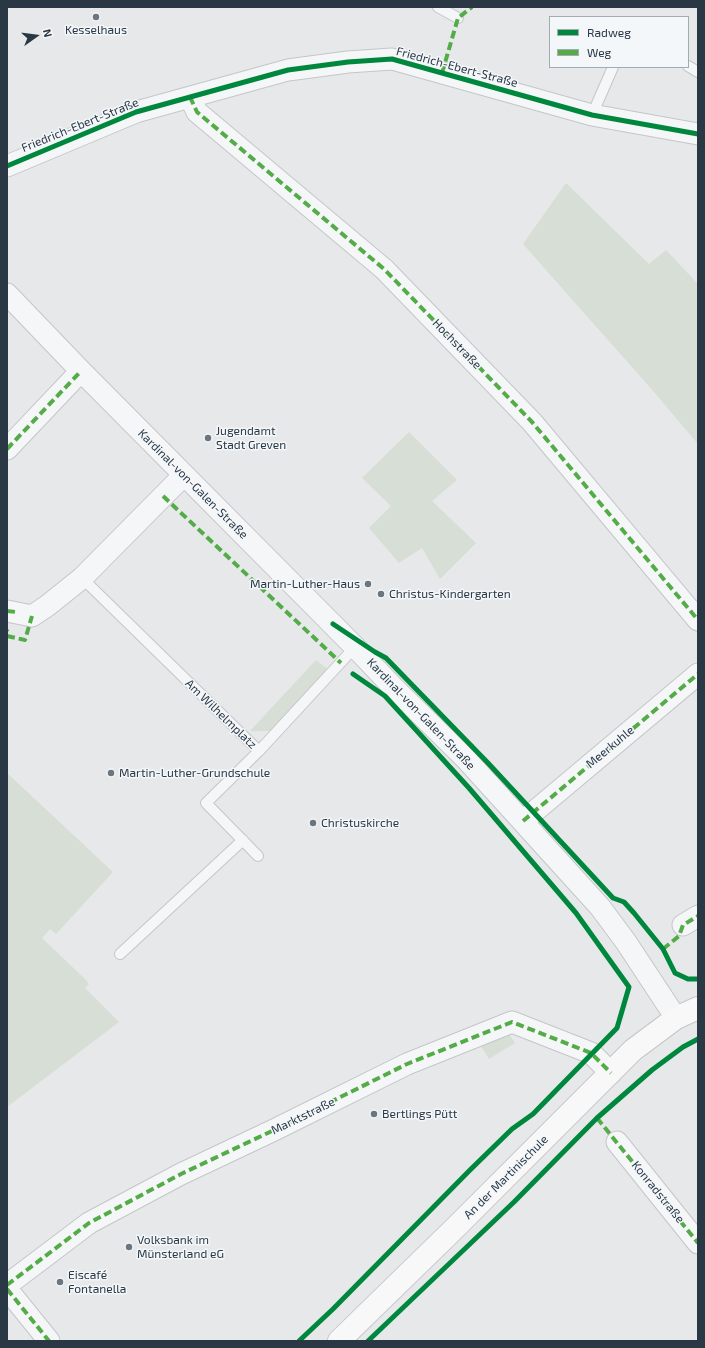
<!DOCTYPE html>
<meta charset="utf-8">
<style>
body{margin:0}
#map{position:relative;width:705px;height:1348px;overflow:hidden;background:#e6e8ea;font-family:"Exo 2",sans-serif}
canvas{display:block}
.frame{position:absolute;inset:0;border:8px solid #2a3846;pointer-events:none}
.legend{position:absolute;left:549px;top:16px;width:140px;height:52px;box-sizing:border-box;background:#f4f7f9;border:1px solid #a3abb1;margin:0;padding:5px 7px;list-style:none;font-size:12px;color:#2a3846}
.legend li{display:flex;align-items:center;gap:8px;height:20px}
.legend b{width:20px;border:1px solid #a3abb1}
.north{position:absolute;left:16px;top:16px;width:40px;height:40px;-webkit-text-stroke:3px #f4f7f9;paint-order:stroke;rotate:76deg;font-size:11px;font-weight:700;line-height:16px;text-align:center;color:#2a3846}
.north::after{content:'';display:block;margin:auto;width:14px;height:18px;background:#2a3846;clip-path:polygon(50% 0,100% 100%,50% 72%,0 100%)}
</style>
<div id="map">
<canvas width="705" height="1348"></canvas>
<div class="frame"></div>
<ul class="legend">
<li><b style="height:5px;background:#00873e"></b>Radweg</li>
<li><b style="height:5px;background:#53ac47"></b>Weg</li>
</ul>
<div class="north">N</div>
</div>
<script>
const ctx = document.querySelector('canvas').getContext('2d');
ctx.lineJoin = 'round';
function fill(path, color) {
  ctx.fillStyle = color;
  ctx.fill(path, 'evenodd');
}
function shape(rows) {
  const path = new Path2D();
  for (const r of rows) {
    path.moveTo(r[0], r[1]);
    for (let i = 2; i < r.length; i += 2) path.lineTo(r[i], r[i + 1]);
  }
  return path;
}
function strokePath(path, color, width, dash) {
  ctx.strokeStyle = color;
  ctx.lineWidth = width;
  ctx.lineCap = dash ? 'butt' : 'round';
  ctx.setLineDash(dash || []);
  ctx.stroke(path);
}
function label(font, color, halo, rows, align = 'center') {
  ctx.font = font + ' "Exo 2",sans-serif';
  ctx.lineWidth = 3;
  ctx.setLineDash([]);
  ctx.textBaseline = 'middle';
  ctx.strokeStyle = halo;
  ctx.fillStyle = color;
  for (const [text, x, y, turn = 0] of rows) {
    ctx.save();
    ctx.translate(x, y);
    ctx.rotate((+turn || 0) * Math.PI / 180);
    ctx.textAlign = isNaN(turn) ? turn : align;
    if (halo) ctx.strokeText(text, 0, 0);
    ctx.fillText(text, 0, 0);
    ctx.restore();
  }
}
const green = shape([
 [566,183,649,264,666,250,698,284,698,444,654,392,523,244],
 [409,432,457,480,432,501,476,543,440,579,422,548,399,563,369,528,391,506,362,478],
 [316,660,329,670,272,731,250,731],
 [7,773,113,872,56,934,50,929,42,938,86,980,89,984,85,988,119,1022,7,1107],
 [507,1031,515,1043,489,1059,481,1046]
]);
const lane = shape([
 [438,7,458,18],
 [688,66,698,72],
 [592,115,613,67],
 [82,578,259,751],
 [258,856,206,803,259,751,355,647],
 [120,954,243,840]
]);
const street = shape([
 [190,97,197,112,384,269,532,422,698,620],
 [7,166,136,112,288,70,348,62,392,59,592,115,698,134],
 [7,294,81,371,355,647,394,688,465,758,600,907,626,942,676,1018],
 [7,449,81,371],
 [7,611,32,616,47,606,82,578,184,475],
 [523,821,698,674],
 [683,925,698,916],
 [617,1142,698,1243],
 [7,1285,89,1223,181,1174,272,1131,407,1064,512,1022,591,1053,611,1073],
 [7,1289,49,1341]
]);
const secondary = shape([
 [339,1341,455,1228,633,1050,676,1018,698,1008]
]);
const quiet = shape([
 [442,73,458,18,472,7],
 [190,97,197,112,384,269,532,422,698,620],
 [7,449,81,371],
 [163,496,341,663],
 [7,611,16,612],
 [7,630,8,629],
 [7,636,25,640,32,616],
 [523,821,698,674],
 [663,949,679,936,683,925,698,916],
 [597,1118,698,1243],
 [7,1285,89,1223,181,1174,272,1131,407,1064,512,1022,591,1053,611,1073],
 [7,1289,49,1341]
]);
const cycleway = shape([
 [7,166,136,112,288,70,348,62,392,59,592,115,698,134],
 [333,624,375,652,386,658,488,763,613,898,624,902,634,913,663,949,675,973,688,979,698,979],
 [299,1341,333,1309,470,1170,512,1129,533,1114,617,1028,629,987,576,913,469,788,385,696,353,674],
 [368,1341,514,1202,597,1118,652,1070,683,1047,698,1039]
]);
const markers = [
 [96,17,4,"#6c767f"],
 [208,438,4,"#6c767f"],
 [368,584,4,"#6c767f"],
 [381,594,4,"#6c767f"],
 [111,773,4,"#6c767f"],
 [313,823,4,"#6c767f"],
 [374,1114,4,"#6c767f"],
 [129,1247,4,"#6c767f"],
 [60,1282,4,"#6c767f"]
];
const poiNames = [
 ["Kesselhaus",96,30,"center"],
 ["Jugendamt",216,431],
 ["Stadt Greven",216,445],
 ["Martin-Luther-Haus",360,584,"right"],
 ["Christus-Kindergarten",389,594],
 ["Martin-Luther-Grundschule",119,773],
 ["Christuskirche",321,823],
 ["Bertlings Pütt",382,1114],
 ["Volksbank im",137,1240],
 ["Münsterland eG",137,1254],
 ["Eiscafé",68,1275],
 ["Fontanella",68,1289]
];
const streetNames = [
 ["Friedrich-Ebert-Straße",457,67,15],
 ["Friedrich-Ebert-Straße",80,125,-22],
 ["Hochstraße",457,344,46],
 ["Kardinal-von-Galen-Straße",193,484,45],
 ["Am Wilhelmplatz",221,714,44],
 ["Kardinal-von-Galen-Straße",421,714,46],
 ["Meerkuhle",610,747,-40],
 ["Marktstraße",303,1116,-26],
 ["An der Martinischule",506,1177,-45],
 ["Konradstraße",658,1192,51]
];
fill(green, '#d7ded5');
strokePath(lane, '#c4c6c8', 12);
strokePath(street, '#c4c6c8', 23);
strokePath(secondary, '#c4c6c8', 24);
strokePath(lane, '#f5f6f7', 10);
strokePath(street, '#f5f6f7', 21);
strokePath(secondary, '#f8f8f8', 22);
strokePath(quiet, '#53ac47', 4, [8, 4]);
strokePath(cycleway, '#00873e', 5);
for (const [x, y, r, color] of markers) {
  const dot = new Path2D();
  dot.arc(x, y, r, 0, 2 * Math.PI);
  ctx.fillStyle = color;
  ctx.fill(dot);
  strokePath(dot, '#f4f7f9', 1.5);
}
label('12px', '#2a3846', '#f4f7f9', poiNames, 'left');
label('12px', '#2a3846', '#f4f7f9', streetNames);
</script>
